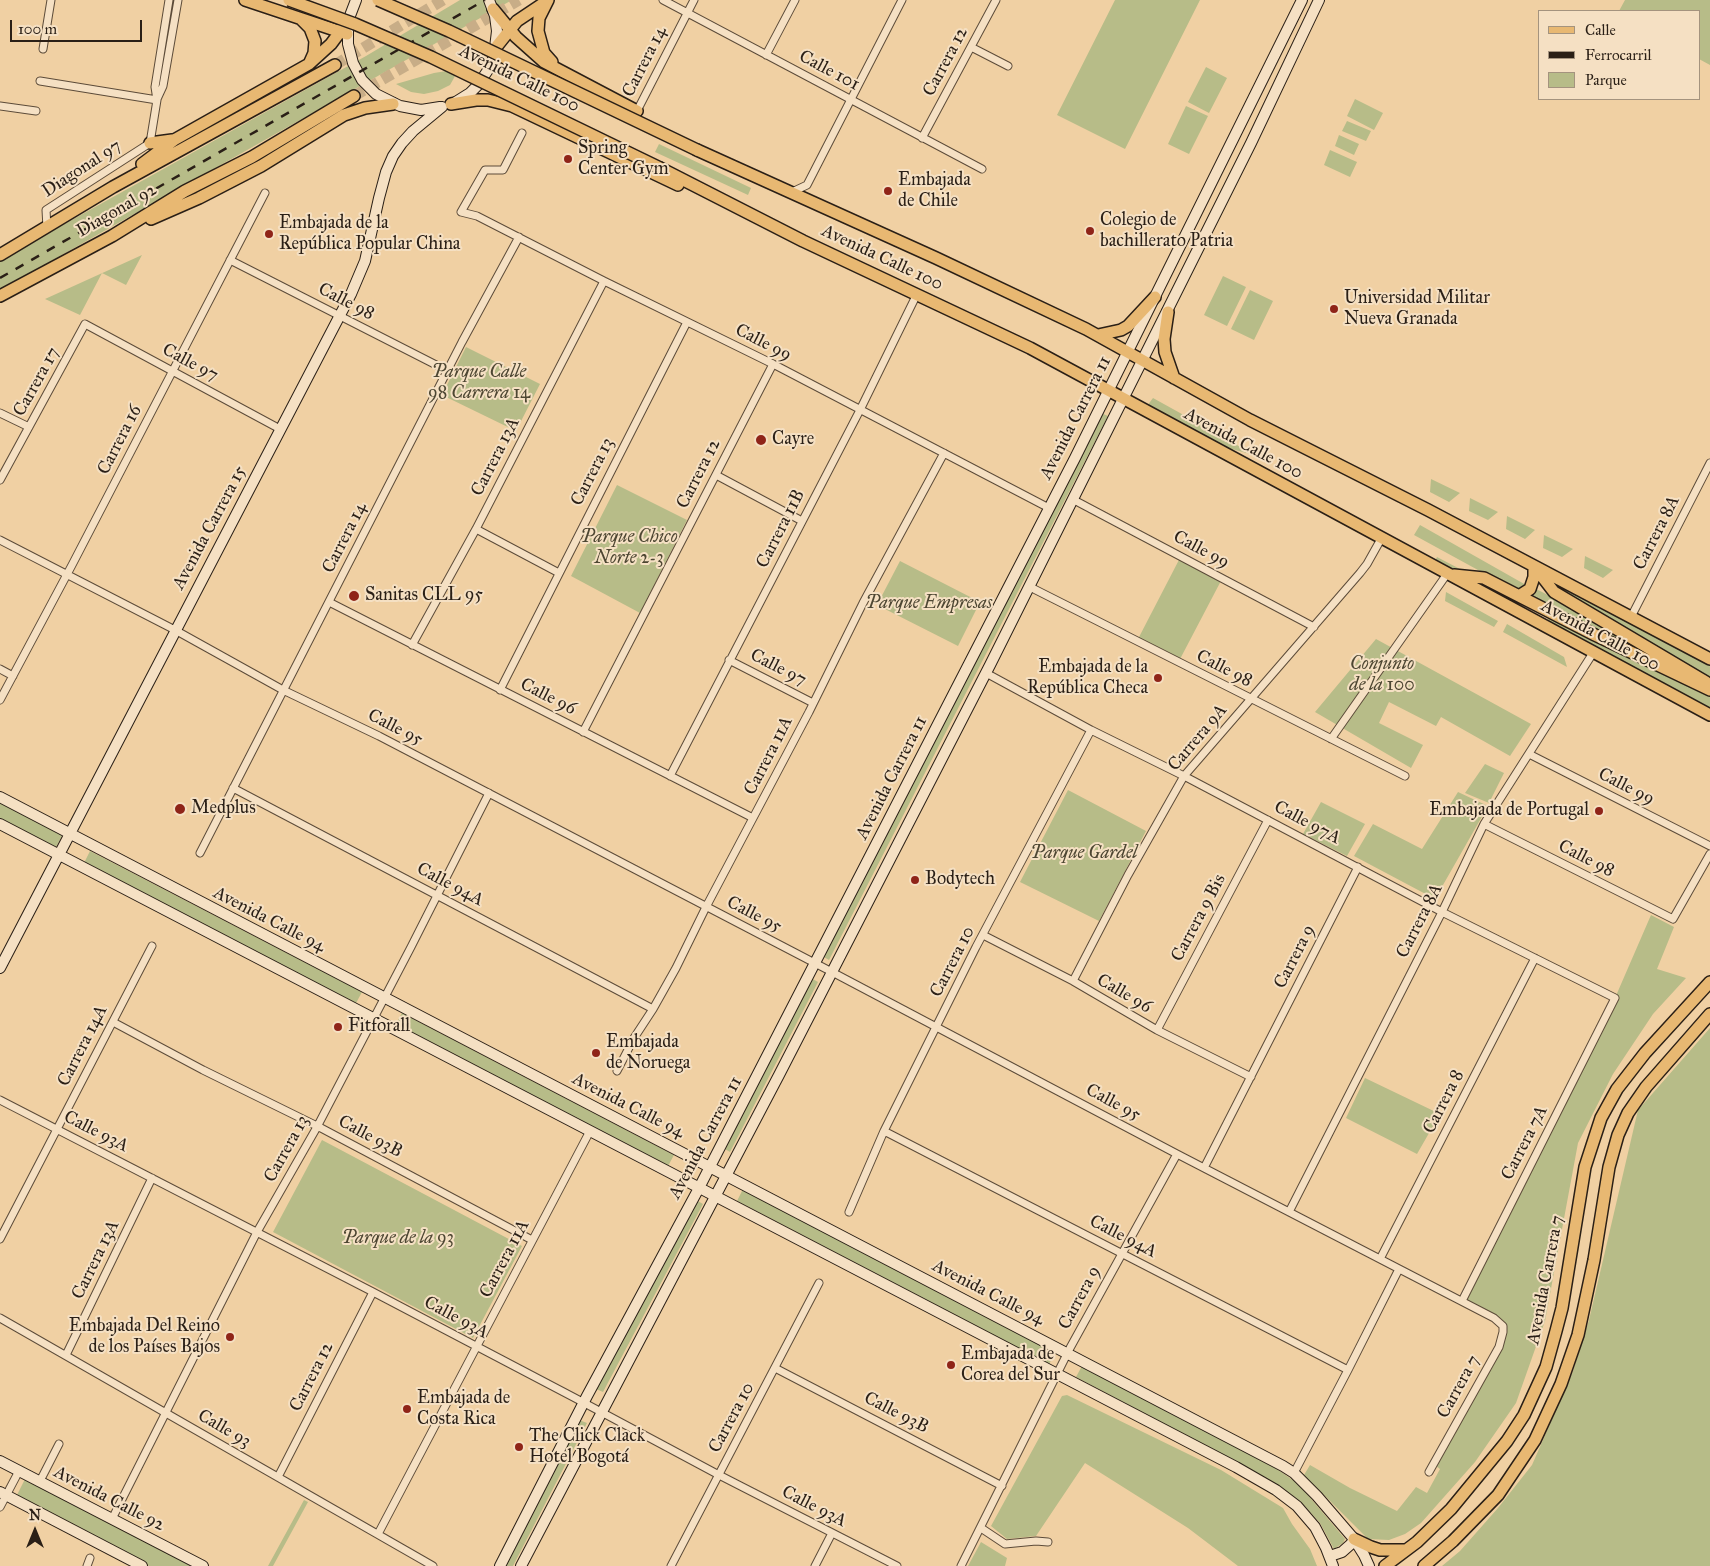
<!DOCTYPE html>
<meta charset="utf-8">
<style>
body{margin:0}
#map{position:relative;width:1710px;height:1566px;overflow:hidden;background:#f0d0a3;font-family:"IM FELL Great Primer",serif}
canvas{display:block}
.legend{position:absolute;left:1538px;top:10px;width:162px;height:90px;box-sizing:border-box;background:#f5e0c3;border:1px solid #a4937e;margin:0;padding:6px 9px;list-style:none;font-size:15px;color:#2a1f16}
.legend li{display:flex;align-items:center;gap:10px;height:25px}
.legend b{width:25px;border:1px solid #a4937e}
.north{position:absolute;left:10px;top:1506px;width:50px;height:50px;-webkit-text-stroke:4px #f5e0c3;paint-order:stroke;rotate:0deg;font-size:14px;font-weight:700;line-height:20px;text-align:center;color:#2a1f16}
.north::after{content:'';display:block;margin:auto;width:18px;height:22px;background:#2a1f16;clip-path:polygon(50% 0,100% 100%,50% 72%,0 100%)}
.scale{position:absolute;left:10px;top:20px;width:132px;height:22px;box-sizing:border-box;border:2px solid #2a1f16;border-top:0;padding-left:6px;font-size:15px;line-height:18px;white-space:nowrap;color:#2a1f16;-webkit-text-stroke:4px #f5e0c3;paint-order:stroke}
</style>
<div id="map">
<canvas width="1710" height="1566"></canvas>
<ul class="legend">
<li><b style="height:6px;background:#e8b872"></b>Calle</li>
<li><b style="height:6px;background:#2a1f16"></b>Ferrocarril</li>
<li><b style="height:14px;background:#b7bc88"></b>Parque</li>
</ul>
<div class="north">N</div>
<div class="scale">100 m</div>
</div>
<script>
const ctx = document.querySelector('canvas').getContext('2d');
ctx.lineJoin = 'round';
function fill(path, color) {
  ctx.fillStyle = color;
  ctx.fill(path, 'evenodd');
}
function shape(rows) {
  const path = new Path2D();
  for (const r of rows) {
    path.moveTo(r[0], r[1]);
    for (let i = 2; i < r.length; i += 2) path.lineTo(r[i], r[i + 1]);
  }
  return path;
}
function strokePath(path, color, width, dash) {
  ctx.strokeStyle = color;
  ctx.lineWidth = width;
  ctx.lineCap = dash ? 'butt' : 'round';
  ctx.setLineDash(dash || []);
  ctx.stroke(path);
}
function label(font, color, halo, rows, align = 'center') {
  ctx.font = font + ' "IM FELL Great Primer",serif';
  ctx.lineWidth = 4;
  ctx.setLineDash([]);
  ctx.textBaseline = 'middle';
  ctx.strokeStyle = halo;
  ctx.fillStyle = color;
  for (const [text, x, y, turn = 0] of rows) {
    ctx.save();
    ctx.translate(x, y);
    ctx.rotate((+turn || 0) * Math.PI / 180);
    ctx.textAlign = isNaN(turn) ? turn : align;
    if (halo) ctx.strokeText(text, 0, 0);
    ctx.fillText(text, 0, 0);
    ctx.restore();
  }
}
const green = shape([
 [460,0,512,0,0,290,0,260,366,56],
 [1115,0,1200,0,1125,149,1057,115],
 [1625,0,1710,0,1710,65,1699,59,1699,11,1619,11],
 [1206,67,1227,78,1209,113,1188,102],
 [459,69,450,85,438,91,424,94,411,92,396,84,434,73],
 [1355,99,1383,113,1374,130,1347,116],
 [1186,106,1208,116,1189,154,1168,144],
 [1347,121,1371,131,1366,141,1342,131],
 [1339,135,1359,144,1354,155,1335,146],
 [659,144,751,188,748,195,655,152],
 [1330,150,1357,162,1350,177,1324,165],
 [142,255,126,285,102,273,80,315,45,299],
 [1223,276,1246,287,1227,326,1204,315],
 [1250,290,1273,301,1254,340,1231,329],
 [466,347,540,384,516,431,442,395],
 [1153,398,1218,434,1254,455,1228,448,1147,406],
 [1101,413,1108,416,829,960,822,956],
 [1431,479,1460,493,1449,502,1430,492],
 [617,485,687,520,640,613,571,576],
 [1470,498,1498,512,1488,520,1469,511],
 [1507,516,1535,530,1525,539,1506,529],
 [1420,525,1526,585,1520,593,1414,535],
 [1544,535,1573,549,1562,557,1543,548],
 [1181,556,1223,577,1179,661,1138,639],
 [1585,556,1613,570,1603,578,1584,568],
 [1437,557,1521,601,1519,605,1435,561],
 [900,561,980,602,958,646,877,605],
 [1558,584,1710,666,1710,679,1566,595],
 [1534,588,1576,609,1675,669,1530,596],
 [1446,592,1498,621,1494,627,1445,601],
 [1548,618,1710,696,1710,711,1548,622],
 [1507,624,1564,657,1567,667,1503,632],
 [1376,639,1531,724,1510,756,1441,717,1436,726,1389,702,1379,723,1423,745,1411,768,1315,712],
 [1485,764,1504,773,1489,803,1465,793],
 [1068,790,1146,831,1099,921,1020,882],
 [1458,792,1488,806,1435,899,1354,856,1373,824,1422,849],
 [0,802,63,834,56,847,0,818],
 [1321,802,1365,824,1347,856,1303,834],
 [90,851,362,992,355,1005,84,863],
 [1651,915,1674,927,1657,969,1686,978,1653,1014,1613,1074,1578,1143,1545,1321,1516,1403,1475,1462,1421,1523,1405,1534,1389,1540,1368,1539,1304,1475,1310,1465,1350,1488,1397,1511,1416,1487,1427,1493,1440,1469,1433,1464,1499,1347,1503,1326,1462,1301,1615,998],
 [811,978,818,982,730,1152,723,1148],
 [402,1013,674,1155,667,1168,395,1025],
 [1710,1028,1710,1566,1442,1566,1460,1551,1498,1508,1532,1465,1573,1371,1589,1320,1638,1110],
 [1365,1078,1440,1114,1417,1154,1346,1118],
 [322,1140,522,1246,473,1338,273,1232],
 [743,1189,1056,1352,1049,1364,737,1201],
 [696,1200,703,1204,603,1392,596,1389],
 [1082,1366,1277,1469,1294,1481,1307,1494,1345,1539,1343,1543,1334,1549,1320,1523,1300,1501,1275,1483,1076,1377],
 [1067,1395,1221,1470,1283,1508,1292,1524,1310,1549,1317,1566,1238,1566,1188,1528,1085,1463,1036,1536,1007,1539,991,1526,1062,1396],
 [579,1420,587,1423,513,1566,503,1566],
 [25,1479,193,1566,149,1566,98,1540,16,1497],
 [304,1500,308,1502,273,1566,268,1566],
 [981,1542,1007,1558,1005,1566,968,1566]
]);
const primaryTunnel = shape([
 [335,65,443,0],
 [354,96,519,0]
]);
const street = shape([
 [663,0,982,169],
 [971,47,1008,66],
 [43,49,51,0],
 [766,55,795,0],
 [40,81,157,100],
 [157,99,163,86,178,0],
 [0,106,36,111],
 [637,111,694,0],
 [522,133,503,170,485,170,461,212,477,216,604,281,773,364,1049,508],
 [922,138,996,0],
 [792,192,807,185,902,0],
 [47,228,46,210,150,143,157,100,155,87,169,0],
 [230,260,448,371],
 [0,413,29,427],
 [716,475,802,521],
 [0,480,85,324,280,429],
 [1074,500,1314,627],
 [476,529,559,573],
 [0,540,175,630,283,690,379,736,832,972,1177,1154,1494,1318,1503,1326,1503,1332,1499,1347,1429,1472],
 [1030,587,1405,776],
 [329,602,753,818],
 [1631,617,1710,463],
 [412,645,476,529,604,281],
 [729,660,813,703],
 [0,669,13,676],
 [986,673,1091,730,1184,776,1442,912,1615,998,1462,1301],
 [500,690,687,322],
 [0,700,72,565,265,193],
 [583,732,773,364],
 [1331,739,1447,574],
 [1529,754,1710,846],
 [670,776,860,410,917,294],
 [233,788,653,1009],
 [1484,824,1673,919,1710,854],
 [200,853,462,342,519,237],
 [983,935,1073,981,1157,1030,1251,1077],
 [1073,981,1128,875,1184,776,1360,573,1367,564,1381,539],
 [113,1022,203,1070,321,1128,532,1240],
 [1157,1030,1268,820],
 [617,1071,634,1038,653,1009,676,968,706,907,809,712,863,603,944,453],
 [0,1100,373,1292,575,1398,719,1475,897,1566],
 [884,1131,1348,1370],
 [1204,1168,1358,867],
 [849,1212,884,1131,976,947,1091,730],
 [1289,1212,1442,912,1484,824,1593,653],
 [0,1239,152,946],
 [1380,1259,1535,958],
 [0,1318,433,1566],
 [66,1355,152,1178],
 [775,1368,1002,1486],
 [1294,1473,1348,1370,1399,1269],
 [278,1477,373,1292],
 [40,1481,59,1444],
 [0,1507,19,1471],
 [112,1519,257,1232,317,1127,411,947,489,793],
 [981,1528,1005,1544,1036,1541,1048,1542],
 [378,1534,590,1131],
 [87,1566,90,1558],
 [671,1566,819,1283],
 [815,1566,832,1533],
 [961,1566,1070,1348,1177,1154]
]);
const secondary = shape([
 [356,0,348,21,348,44,353,63,362,80,376,94,400,106,421,110,440,107],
 [454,103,470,93,478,85,490,67,494,56,497,31,495,16,489,0],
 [0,797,1283,1466,1294,1473,1317,1496,1354,1539,1364,1555,1369,1566],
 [0,824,1236,1467,1276,1490,1297,1506,1315,1527,1326,1548,1333,1566],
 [0,968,351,294,365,261,379,198,386,172,393,156,402,143,413,131,442,107],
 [0,1461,203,1566],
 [0,1492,142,1566],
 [1330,1556,1342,1552,1351,1544,1354,1539],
 [500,1566,587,1396,699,1188,1075,458,1302,0],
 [521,1566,779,1075,990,665,1251,143,1319,0]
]);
const primary = shape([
 [245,0,347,34],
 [548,0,539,18,538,31,544,53,552,62],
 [493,9,516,37,544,62,637,111],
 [301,19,310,28,315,41,314,53,310,62],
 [497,46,517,21,547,1],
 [451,104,476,100,488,100,512,106,678,185],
 [150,143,172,140],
 [697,150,936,258,1086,329,1250,420,1428,510,1710,659],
 [142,164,174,140,309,64,331,44,348,21],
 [660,168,803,241,1030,348,1710,715],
 [151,219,199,198,261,166,344,115,365,108,393,104],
 [0,255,113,187,335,65],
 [0,296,112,236,185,191,252,157,354,96],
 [1168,312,1164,339,1165,352,1174,378],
 [1098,335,1121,330,1128,326,1155,297],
 [1537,570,1554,592,1706,682],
 [1454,575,1484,578,1595,635,1710,690],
 [1519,596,1530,589,1534,577,1534,566],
 [1354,1539,1371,1547,1380,1550,1406,1550],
 [1385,1566,1417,1542,1451,1509,1507,1441,1524,1415,1546,1367,1556,1331,1562,1308,1585,1167,1601,1118,1617,1089,1645,1053,1710,982],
 [1424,1566,1453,1541,1498,1495,1535,1440,1561,1384,1578,1335,1594,1260,1609,1167,1618,1135,1628,1113,1646,1087,1710,1014]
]);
const rail = shape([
 [0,278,485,0]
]);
const primaryBridge = shape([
 [289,0,355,24,431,57,660,168],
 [378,0,449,31,697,150]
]);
const markers = [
 [568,159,5,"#8f2418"],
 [888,191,5,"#8f2418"],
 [1090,231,5,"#8f2418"],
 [269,234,5,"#8f2418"],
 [1334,309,5,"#8f2418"],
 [761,440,6,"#8f2418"],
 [354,596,6,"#8f2418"],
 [1158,678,5,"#8f2418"],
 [180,809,6,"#8f2418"],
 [1599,811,5,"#8f2418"],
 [915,880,5,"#8f2418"],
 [338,1027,5,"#8f2418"],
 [596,1053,5,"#8f2418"],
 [230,1337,5,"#8f2418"],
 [951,1365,5,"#8f2418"],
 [407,1409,5,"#8f2418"],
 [519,1447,5,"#8f2418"]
];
const streetNames = [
 ["Carrera 14",645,62,-63],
 ["Carrera 12",946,62,-62],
 ["Calle 101",829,71,28],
 ["Avenida Calle 100",519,79,26],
 ["Diagonal 97",82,169,-33],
 ["Diagonal 92",117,211,-30],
 ["Avenida Calle 100",882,258,25],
 ["Calle 98",346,302,27],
 ["Calle 99",763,343,27],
 ["Calle 97",190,363,28],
 ["Carrera 17",37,382,-61],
 ["Avenida Carrera 11",1076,418,-63],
 ["Carrera 16",120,440,-63],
 ["Avenida Calle 100",1243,444,28],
 ["Carrera 13A",496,457,-63],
 ["Carrera 13",593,472,-63],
 ["Carrera 12",699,474,-63],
 ["Avenida Carrera 15",210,528,-62],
 ["Carrera 11B",781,529,-63],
 ["Carrera 8A",1657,533,-63],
 ["Carrera 14",345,538,-63],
 ["Calle 99",1201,550,28],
 ["Avenida Calle 100",1600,636,28],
 ["Calle 97",778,668,27],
 ["Calle 98",1224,669,27],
 ["Calle 96",548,697,27],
 ["Calle 95",395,728,27],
 ["Carrera 9A",1198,738,-50],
 ["Carrera 11A",769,756,-63],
 ["Avenida Carrera 11",892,778,-63],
 ["Calle 99",1626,787,27],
 ["Calle 97A",1307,823,28],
 ["Calle 98",1586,859,27],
 ["Calle 94A",450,885,28],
 ["Calle 95",754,915,27],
 ["Carrera 9 Bis",1199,918,-62],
 ["Avenida Calle 94",269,920,27],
 ["Carrera 8A",1420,921,-63],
 ["Carrera 9",1295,957,-63],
 ["Carrera 10",953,962,-63],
 ["Calle 96",1124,994,30],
 ["Carrera 14A",83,1046,-63],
 ["Carrera 8",1444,1102,-63],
 ["Calle 95",1113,1103,28],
 ["Avenida Calle 94",628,1106,27],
 ["Calle 93A",96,1132,27],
 ["Calle 93B",370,1137,28],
 ["Avenida Carrera 11",706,1138,-62],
 ["Carrera 7A",1525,1143,-63],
 ["Carrera 13",287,1149,-61],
 ["Calle 94A",1123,1237,27],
 ["Carrera 11A",505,1259,-62],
 ["Carrera 13A",96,1260,-64],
 ["Avenida Carrera 7",1546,1280,-79],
 ["Avenida Calle 94",988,1293,27],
 ["Carrera 9",1080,1298,-62],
 ["Calle 93A",456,1318,28],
 ["Carrera 12",312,1377,-63],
 ["Carrera 7",1459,1387,-61],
 ["Calle 93B",896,1413,27],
 ["Carrera 10",732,1418,-62],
 ["Calle 93",224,1429,30],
 ["Avenida Calle 92",109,1499,27],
 ["Calle 93A",814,1507,27]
];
const poiNames = [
 ["Spring",578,149],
 ["Center Gym",578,170],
 ["Embajada",898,181],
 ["de Chile",898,202],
 ["Colegio de",1100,221],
 ["bachillerato Patria",1100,242],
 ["Embajada de la",279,224],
 ["República Popular China",279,245],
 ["Universidad Militar",1344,299],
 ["Nueva Granada",1344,320],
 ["Cayre",772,440],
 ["Sanitas CLL 95",365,596],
 ["Embajada de la",1148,668,"right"],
 ["República Checa",1148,689,"right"],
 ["Medplus",191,809],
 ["Embajada de Portugal",1589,811,"right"],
 ["Bodytech",925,880],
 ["Fitforall",348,1027],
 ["Embajada",606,1043],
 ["de Noruega",606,1064],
 ["Embajada Del Reino",220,1327,"right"],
 ["de los Países Bajos",220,1348,"right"],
 ["Embajada de",961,1355],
 ["Corea del Sur",961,1376],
 ["Embajada de",417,1399],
 ["Costa Rica",417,1420],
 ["The Click Clack",529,1437],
 ["Hotel Bogotá",529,1458]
];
const parkNames = [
 ["Parque Calle",479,373],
 ["98 Carrera 14",479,394],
 ["Parque Chico",629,538],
 ["Norte 2-3",629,559],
 ["Parque Empresas",929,604],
 ["Conjunto",1382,665],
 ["de la 100",1382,686],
 ["Parque Gardel",1084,854],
 ["Parque de la 93",398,1239]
];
fill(green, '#b7bc88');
strokePath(primaryTunnel, '#c8ad87', 11, [11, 5.5]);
strokePath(street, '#5c4b39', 9);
strokePath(secondary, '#2a1f16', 12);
strokePath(primary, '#2a1f16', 14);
strokePath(street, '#f5e0c3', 7);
strokePath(secondary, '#f5e0c3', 10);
strokePath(primary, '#e8b872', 11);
strokePath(rail, '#2a1f16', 2.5, [9, 9]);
strokePath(primaryBridge, '#2a1f16', 14, []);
strokePath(primaryBridge, '#e8b872', 11);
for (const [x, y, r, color] of markers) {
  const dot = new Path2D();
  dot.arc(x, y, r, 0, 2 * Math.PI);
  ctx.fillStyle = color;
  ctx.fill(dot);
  strokePath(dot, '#f5e0c3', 2);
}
label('18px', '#2a1f16', '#f5e0c3', streetNames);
label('18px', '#2a1f16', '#f5e0c3', poiNames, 'left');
label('italic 18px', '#4d4632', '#f5e0c3', parkNames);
</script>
